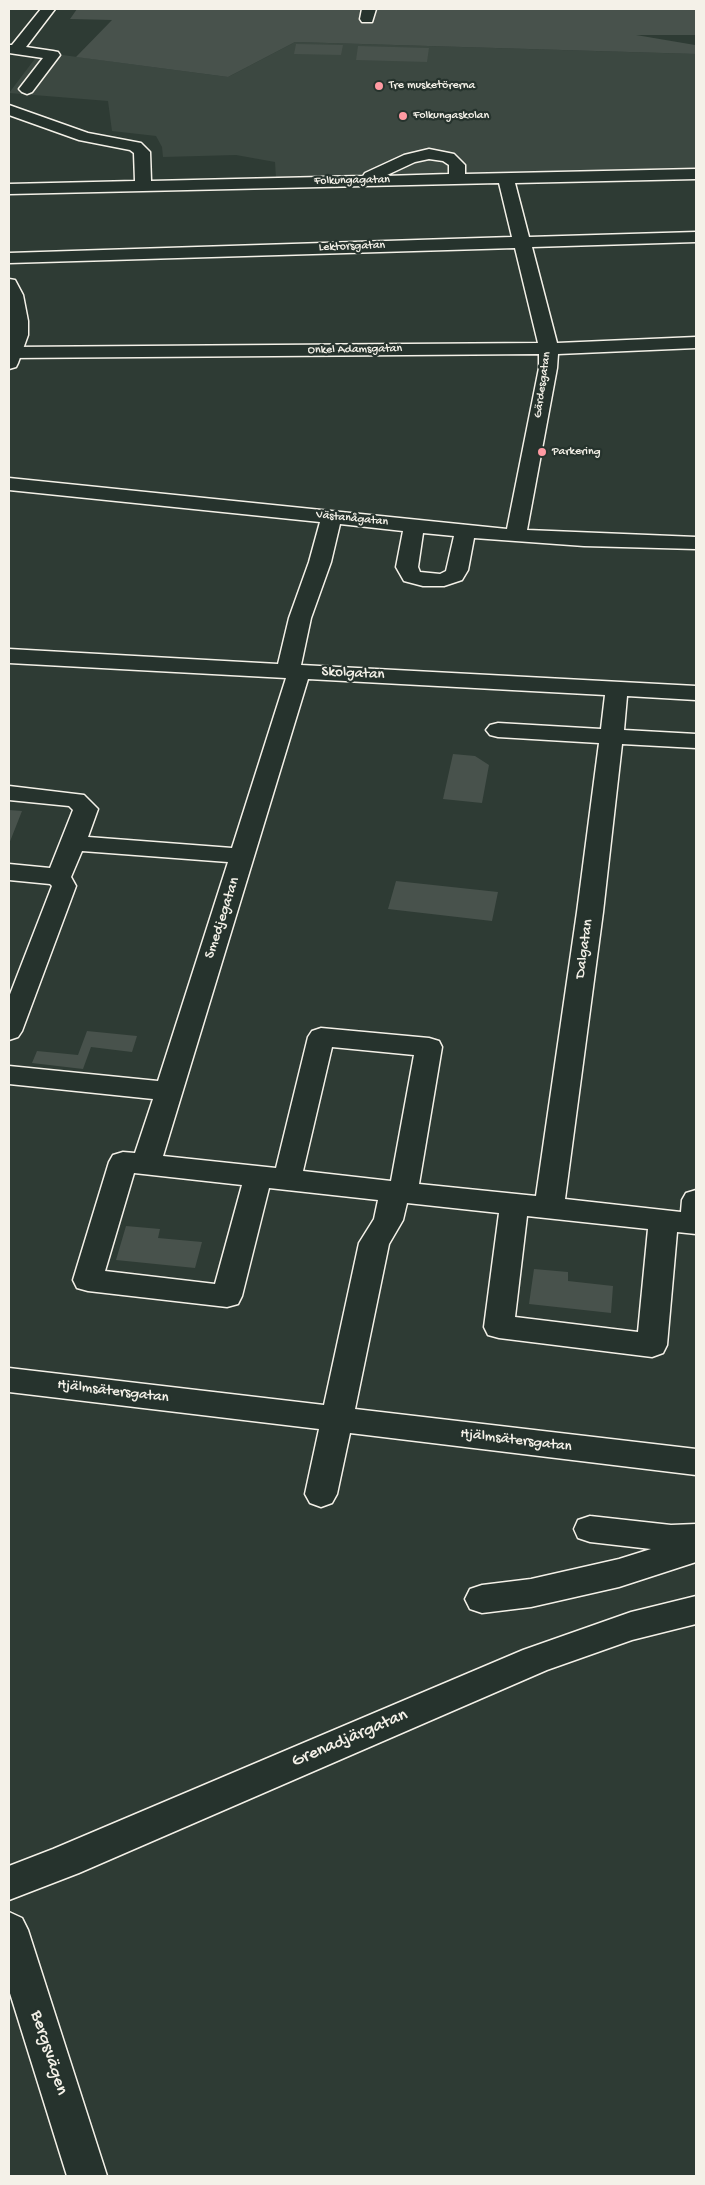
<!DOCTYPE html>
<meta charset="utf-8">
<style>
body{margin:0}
#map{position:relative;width:705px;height:2185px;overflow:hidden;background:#2e3b34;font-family:"Gochi Hand",sans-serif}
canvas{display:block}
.frame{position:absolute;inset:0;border:10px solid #f4f1e8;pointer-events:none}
</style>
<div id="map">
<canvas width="705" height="2185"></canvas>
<div class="frame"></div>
</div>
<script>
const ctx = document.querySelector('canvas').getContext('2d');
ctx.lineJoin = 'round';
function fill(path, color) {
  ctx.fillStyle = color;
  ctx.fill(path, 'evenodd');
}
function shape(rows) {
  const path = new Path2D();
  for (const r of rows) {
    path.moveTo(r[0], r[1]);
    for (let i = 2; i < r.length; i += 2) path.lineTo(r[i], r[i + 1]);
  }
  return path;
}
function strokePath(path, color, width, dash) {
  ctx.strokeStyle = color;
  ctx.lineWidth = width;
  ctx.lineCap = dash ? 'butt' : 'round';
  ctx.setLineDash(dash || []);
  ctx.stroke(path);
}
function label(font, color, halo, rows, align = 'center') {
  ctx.font = font + ' "Gochi Hand",sans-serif';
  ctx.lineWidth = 4.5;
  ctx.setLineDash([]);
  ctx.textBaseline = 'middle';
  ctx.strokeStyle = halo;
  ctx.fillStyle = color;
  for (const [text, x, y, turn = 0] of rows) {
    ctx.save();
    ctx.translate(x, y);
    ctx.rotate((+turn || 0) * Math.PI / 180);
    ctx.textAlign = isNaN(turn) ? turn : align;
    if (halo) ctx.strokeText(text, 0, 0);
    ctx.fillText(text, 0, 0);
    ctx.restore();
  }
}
const built = shape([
 [295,42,696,54,696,169,276,179,275,162,236,155,163,157,162,147,156,136,112,131,108,101,9,93,40,52,228,77]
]);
const green = shape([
 [77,9,696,9,696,35,636,35,695,45,696,54,295,42,228,77,76,57,112,20,70,19],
 [296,44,343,45,341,55,294,54],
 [358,46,429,48,427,62,356,60],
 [453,754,475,756,489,765,482,803,443,799],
 [9,810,22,811,9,844],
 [396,881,498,892,492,921,388,909],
 [87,1031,137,1036,132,1052,91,1047,83,1069,32,1063,37,1051,78,1055],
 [126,1226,160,1229,158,1238,202,1242,195,1268,116,1260],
 [534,1269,568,1272,568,1281,613,1286,611,1313,529,1304]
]);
const minor = shape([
 [41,9,55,9,26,47,53,51,58,52,60,55,32,92,27,94,22,92,19,89,43,58,9,53,9,45,12,45,41,9],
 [362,9,376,9,372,22,362,22,360,19,362,9],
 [9,105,88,133,141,143,150,152,151,181,363,176,365,173,404,155,429,149,454,154,465,165,465,174,696,169,696,179,515,183,529,237,696,232,696,242,532,247,557,343,696,337,696,348,558,354,557,368,527,530,696,537,696,549,584,546,474,538,468,570,462,580,444,586,423,586,404,581,396,567,403,531,340,524,331,562,311,618,301,665,696,686,696,700,627,696,624,730,696,734,696,748,622,744,603,912,565,1199,681,1212,682,1200,686,1193,696,1190,696,1234,677,1232,667,1345,663,1353,652,1357,499,1338,488,1335,484,1327,499,1213,407,1203,403,1220,389,1244,355,1409,696,1449,696,1475,350,1433,337,1494,332,1503,321,1507,310,1503,305,1494,319,1429,9,1392,9,1368,324,1405,359,1243,374,1219,378,1200,269,1188,242,1296,238,1304,227,1307,88,1291,77,1288,73,1280,109,1162,113,1155,123,1152,135,1153,153,1099,9,1084,9,1066,158,1081,228,862,82,851,71,877,76,886,22,1031,18,1037,9,1040,9,997,52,886,50,884,9,880,9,864,50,868,73,810,69,806,9,800,9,786,84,795,98,809,88,837,232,848,286,678,9,663,9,649,278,664,289,618,309,562,320,522,9,490,9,478,507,529,539,368,539,354,9,358,9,348,13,347,538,343,515,248,9,263,9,253,512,237,499,183,9,194,9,184,135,181,134,153,130,150,79,140,9,115,9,105],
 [429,159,443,161,449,165,449,174,385,176,415,162,429,159],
 [423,533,454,536,446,571,440,574,420,572,418,567,423,533],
 [308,679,605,695,601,729,498,723,490,725,486,730,490,735,498,737,599,743,577,912,536,1196,419,1184,442,1047,439,1041,429,1038,321,1028,312,1031,308,1037,276,1168,163,1156,308,679],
 [332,1047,414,1055,391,1181,303,1171,332,1047],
 [134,1173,242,1185,215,1284,105,1271,134,1173],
 [527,1216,648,1229,638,1332,515,1317,527,1216],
 [590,1516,671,1525,696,1524,696,1562,619,1587,531,1607,482,1613,470,1609,465,1599,470,1589,482,1585,531,1579,619,1559,651,1549,590,1542,578,1538,574,1529,578,1520,590,1516],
 [696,1596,696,1624,632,1640,547,1670,79,1873,9,1900,9,1866,53,1849,523,1650,631,1612,696,1596]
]);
const major = shape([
 [9,279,15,280,23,295,28,321,28,335,18,363,16,367,9,369,9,279],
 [9,1912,22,1918,28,1930,107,2176,67,2176,9,1990,9,1912]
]);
const markers = [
 [379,86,5,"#ff9aa2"],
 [403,116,5,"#ff9aa2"],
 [542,452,5,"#ff9aa2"]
];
const farPoinames = [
 ["Tre musketörerna",389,86],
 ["Folkungaskolan",413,116],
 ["Parkering",552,452]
];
const farStreetnames = [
 ["Folkungagatan",352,181,-1],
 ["Lektorsgatan",352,247,-2],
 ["Onkel Adamsgatan",355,350,-1],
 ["Gärdesgatan",543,385,-82],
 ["Västanågatan",352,519,6]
];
const streetNames = [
 ["Skolgatan",353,674,3],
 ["Smedjegatan",223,918,-72],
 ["Dalgatan",585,949,-82],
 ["Hjälmsätersgatan",113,1392,7],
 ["Hjälmsätersgatan",516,1441,7]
];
const nearStreetnames = [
 ["Grenadjärgatan",350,1739,-23],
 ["Bergsvägen",48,2053,72]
];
fill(built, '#3c4841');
fill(green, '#48524c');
strokePath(minor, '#f4f1e8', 3);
strokePath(major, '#f4f1e8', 3);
fill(minor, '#26332d');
fill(major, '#26332d');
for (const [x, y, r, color] of markers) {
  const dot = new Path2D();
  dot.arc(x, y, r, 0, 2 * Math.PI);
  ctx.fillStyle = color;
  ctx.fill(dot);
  strokePath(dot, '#26332d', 2);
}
label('12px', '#f4f1e8', '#26332d', farPoinames, 'left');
label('12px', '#f4f1e8', '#26332d', farStreetnames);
label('15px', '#f4f1e8', '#26332d', streetNames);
label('18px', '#f4f1e8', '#26332d', nearStreetnames);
</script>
